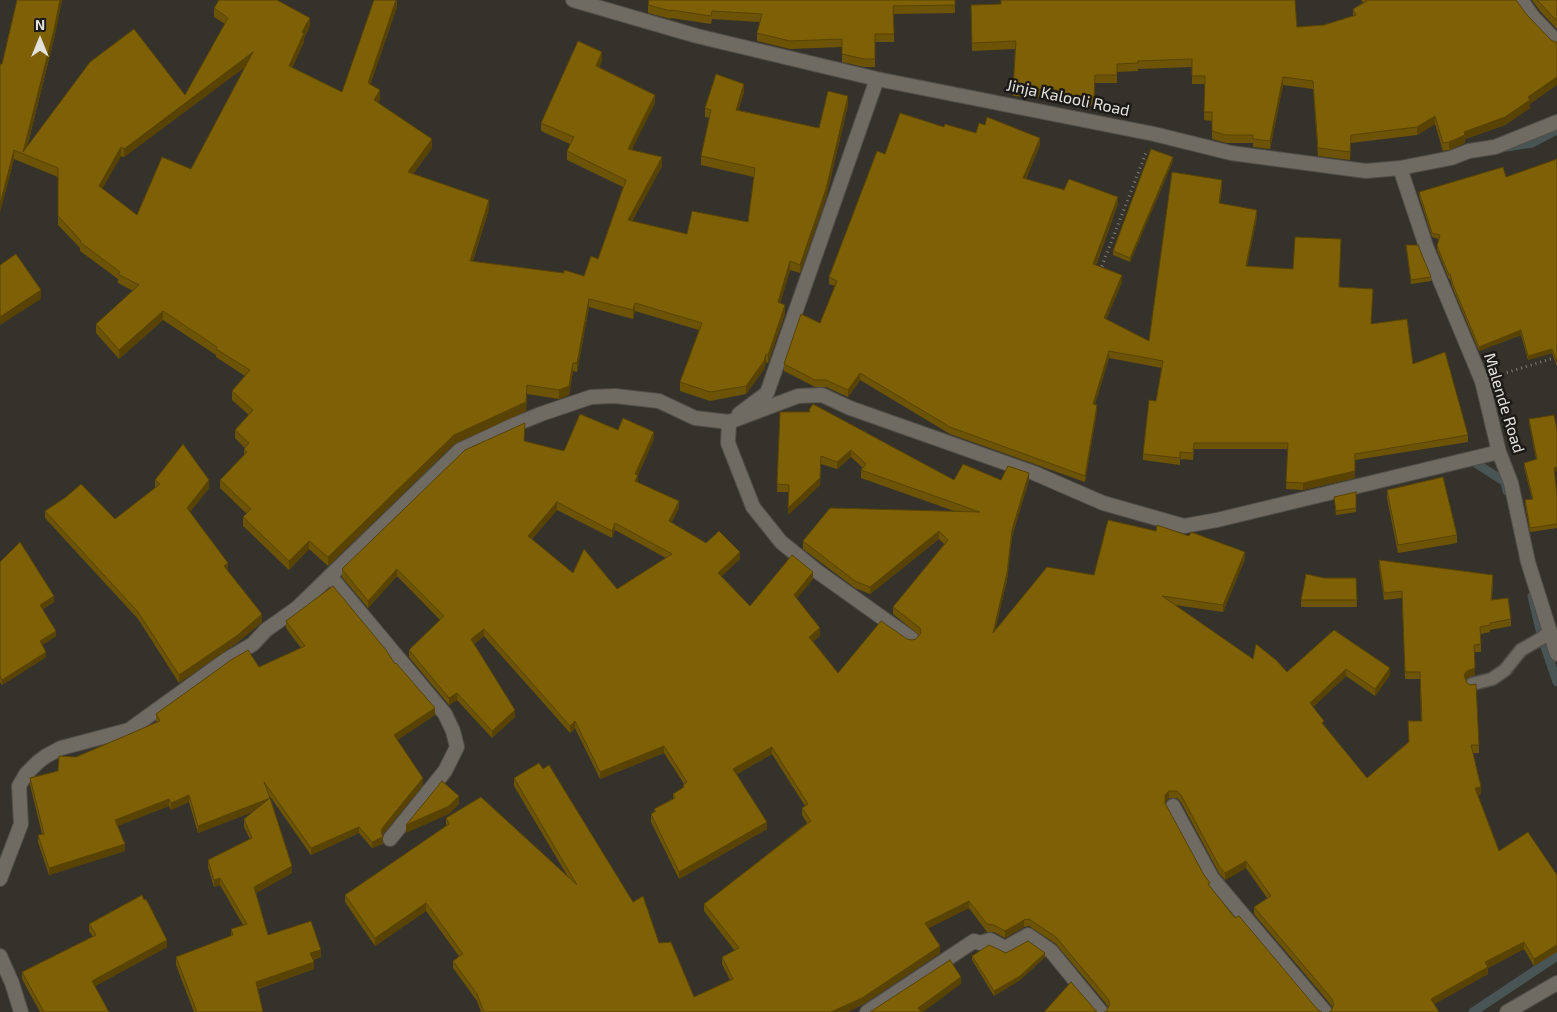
<!DOCTYPE html>
<style>
body{margin:0}
#map{position:relative;width:1557px;height:1012px;overflow:hidden;background:#35322b;font-family:"Exo 2",sans-serif}
canvas{display:block}
.north{position:absolute;left:15px;top:15px;width:50px;height:50px;-webkit-text-stroke:4px #1b1a17;paint-order:stroke;rotate:0deg;font-size:14px;font-weight:700;line-height:20px;text-align:center;color:#e4e2dd}
.north::after{content:'';display:block;margin:auto;width:18px;height:22px;background:#e4e2dd;clip-path:polygon(50% 0,100% 100%,50% 72%,0 100%)}
</style>
<div id="map">
<canvas width="1557" height="1012"></canvas>
<div class="north">N</div>
</div>
<script>
const ctx = document.querySelector('canvas').getContext('2d');
ctx.lineJoin = 'round';
function shape(rows) {
  const path = new Path2D();
  for (const r of rows) {
    path.moveTo(r[0], r[1]);
    for (let i = 2; i < r.length; i += 2) path.lineTo(r[i], r[i + 1]);
  }
  return path;
}
function strokePath(path, color, width, dash) {
  ctx.strokeStyle = color;
  ctx.lineWidth = width;
  ctx.lineCap = dash ? 'butt' : 'round';
  ctx.setLineDash(dash || []);
  ctx.stroke(path);
}
function fill(path, color) {
  ctx.fillStyle = color;
  ctx.fill(path, 'evenodd');
}
function label(font, color, halo, rows, align = 'center') {
  ctx.font = font + ' "Exo 2",sans-serif';
  ctx.lineWidth = 5;
  ctx.setLineDash([]);
  ctx.textBaseline = 'middle';
  ctx.strokeStyle = halo;
  ctx.fillStyle = color;
  for (const [text, x, y, turn = 0] of rows) {
    ctx.save();
    ctx.translate(x, y);
    ctx.rotate((+turn || 0) * Math.PI / 180);
    ctx.textAlign = isNaN(turn) ? turn : align;
    if (halo) ctx.strokeText(text, 0, 0);
    ctx.fillText(text, 0, 0);
    ctx.restore();
  }
}
const stream = shape([
 [1506,147,1532,143,1557,130],
 [1477,464,1505,482,1507,491],
 [1532,596,1542,638,1557,682],
 [1473,1012,1557,956]
]);
const path = shape([
 [1100,271,1146,153],
 [1502,374,1557,357]
]);
const service = shape([
 [1472,684,1492,679,1505,670,1521,650,1542,638,1550,630]
]);
const minor = shape([
 [573,0,697,36,877,79,1154,134,1231,153,1366,171,1400,168,1451,158,1469,151,1495,147,1557,122],
 [1521,0,1533,17,1557,42],
 [1400,168,1427,249,1482,381,1499,452,1511,483,1528,562,1557,654],
 [739,414,767,393,877,79],
 [729,422,798,396,822,395,850,408,1034,473,1103,503,1184,526,1217,520,1499,452],
 [330,576,460,450,509,427,541,414,591,397,615,396,659,401,695,418,729,422,728,443,753,507,781,542,818,572,912,639],
 [1173,806,1212,878,1325,1012],
 [0,879,21,824,19,786,26,774,38,762,46,756,61,748,129,730,226,660,253,644,266,630,297,608,330,576,445,714,453,731,457,747,445,771,390,839],
 [0,956,12,983,21,1012],
 [867,1012,974,941,980,943,990,940,1005,948,1028,935,1051,951,1101,1012]
]);
const tertiary = shape([
 [1507,1012,1557,983]
]);
const wall = shape([
 [17,0,62,0,54,39,27,148,185,95,225,24,214,17,214,8,310,26,304,38,304,42,292,68,342,92,397,0,397,7,370,84,380,99,378,103,432,148,413,174,489,209,473,261,584,276,598,259,623,187,567,160,567,151,570,144,541,131,541,123,602,61,599,67,655,103,631,150,662,166,632,221,687,234,748,222,754,177,701,165,701,156,710,118,705,117,705,108,744,92,738,110,819,128,848,105,826,198,800,273,790,270,780,303,785,314,768,363,766,362,764,369,746,394,710,401,680,391,680,382,699,330,635,311,633,319,589,307,577,372,573,371,569,395,559,399,527,394,526,411,454,444,328,566,309,549,289,570,243,526,243,517,247,514,220,488,220,480,244,456,244,449,245,448,235,438,235,430,249,415,232,400,232,391,245,376,216,357,216,355,163,320,119,359,96,333,96,324,133,291,118,283,118,279,80,251,80,248,58,225,58,177,14,159,0,212,0,64,2,64],
 [245,67,191,169,137,215,102,188,121,156,124,157],
 [955,0,955,13,894,14,894,42,875,42,875,67,864,67,842,62,842,47,790,49,757,41,757,33,760,22,712,19,711,24,671,18,671,19,648,13,648,5],
 [1361,0,1516,0,1530,108,1505,125,1465,139,1465,143,1449,150,1443,151,1435,124,1417,135,1351,143,1350,160,1318,156,1313,89,1283,85,1270,149,1253,147,1253,143,1226,143,1212,139,1212,121,1204,120,1205,84,1192,84,1192,67,1138,69,1138,71,1117,72,1117,83,1095,83,1094,106,1057,103,1057,98,1013,96,1015,49,972,51,971,5,1297,27,1324,25,1353,16,1353,9,1363,3],
 [1532,0,1557,0,1557,29,1540,11],
 [944,127,1040,145,1026,179,1118,204,1096,265,1122,282,1106,319,1149,341,1222,187,1220,203,1257,217,1247,266,1339,287,1371,324,1413,364,1468,435,1468,442,1355,460,1355,478,1303,490,1286,489,1288,449,1194,449,1193,460,1180,459,1180,465,1143,460,1143,454,1156,401,1162,368,1109,358,1095,404,1097,411,1085,482,950,434,860,380,848,397,826,387,815,387,784,371,784,364,820,323,835,286,829,284,829,277,885,154],
 [1557,159,1557,366,1552,353,1528,360,1521,335,1479,351,1453,289,1450,279,1449,279,1437,250,1437,246,1439,239,1432,237,1419,196,1419,192,1506,177],
 [1173,161,1130,262,1113,255,1113,251],
 [1406,245,1431,277,1431,281,1411,284],
 [809,410,954,480,1029,480,1012,537,1007,580,995,630,1094,575,1245,559,1223,612,1175,605,1253,659,1287,672,1334,630,1390,675,1375,696,1346,676,1313,707,1324,726,1367,778,1408,742,1421,721,1420,679,1405,679,1402,598,1384,600,1379,567,1379,560,1493,582,1492,600,1511,619,1511,626,1490,630,1490,632,1481,634,1481,652,1475,652,1475,675,1467,678,1466,680,1479,745,1479,753,1473,753,1481,794,1478,795,1499,851,1557,875,1534,966,1524,949,1488,968,1488,974,1434,1004,1331,1011,1332,1008,1332,1006,1254,914,1254,907,1267,898,1246,868,1225,880,1219,873,1181,802,1177,798,1169,798,1165,802,1165,803,1204,875,1106,1012,1108,1006,1056,944,1029,926,1024,927,1005,938,994,932,987,932,969,908,928,928,940,953,862,1005,847,1012,481,1012,477,1001,453,968,453,961,459,956,426,911,375,946,345,902,345,895,446,826,446,818,568,877,514,786,514,778,659,943,694,997,730,980,722,964,722,957,735,951,704,911,704,904,807,823,802,815,802,808,805,806,772,754,737,774,767,829,679,879,651,822,651,814,654,812,654,809,673,799,673,794,683,788,684,784,664,753,600,779,575,728,570,733,484,636,474,644,515,717,492,738,457,700,449,705,409,657,409,650,440,620,397,576,368,608,342,577,342,569,524,441,564,451,618,430,654,439,638,475,638,483,679,508,671,523,706,543,740,559,721,576,750,606,813,579,796,599,820,636,813,641,838,673,907,639,912,640,916,639,919,635,893,614,893,607,944,544,939,539,870,594,855,588,803,549,803,541,957,512,861,478,861,470,863,468,851,457,837,469,821,464,820,485,788,515,789,492,777,492,780,412,809,412],
 [557,510,612,538,615,530,666,558,617,589,573,573,532,539],
 [1529,419,1555,472,1557,495,1557,528,1530,532,1525,504,1525,500,1532,499,1524,467,1524,463,1536,459,1529,423],
 [155,480,209,488,190,512,228,571,262,622,238,642,179,683,138,619,45,518,45,511,115,519,155,488],
 [1387,490,1457,535,1457,543,1398,553,1387,498],
 [1356,492,1356,512,1336,515,1334,497],
 [0,562,54,602,43,609,56,636,42,645,46,657,2,685,0,682],
 [1356,578,1357,607,1301,607,1301,600],
 [286,621,395,664,435,715,397,740,423,785,383,834,382,835,383,844,372,848,359,833,311,855,269,795,292,873,256,893,268,935,321,957,313,960,314,969,258,989,263,1012,194,1012,176,965,176,957,231,936,231,929,243,925,220,885,214,887,208,867,208,860,250,839,244,827,244,819,255,811,198,833,189,802,171,810,169,806,117,826,125,851,49,875,38,842,38,835,42,834,30,785,30,778,58,771,76,757,157,722,156,721,156,714,301,648,286,628],
 [89,924,167,947,95,986,109,1012,40,1012,22,979,22,972,93,937,89,931],
 [1006,953,1045,957,1020,980,994,996,972,960,972,956]
]);
const shadedWall = shape([
 [60,0,62,0,54,39,25,155,23,152],
 [396,0,397,7,368,92,368,83],
 [310,18,310,26,304,38,304,42,289,75,289,66,302,32],
 [253,52,253,61,124,157,124,149],
 [602,52,602,61,596,74,596,66],
 [1283,77,1283,85,1270,149,1270,141],
 [1557,77,1557,85,1530,104,1530,108,1505,125,1465,139,1465,143,1449,150,1449,142,1464,132,1528,97],
 [744,84,744,92,736,118,736,110],
 [380,90,380,99,374,109,374,100],
 [655,95,655,103,628,158,628,149],
 [848,96,848,105,826,198,800,273,800,265],
 [1435,116,1435,124,1417,135,1417,127],
 [1040,138,1040,145,1023,185,1023,178],
 [432,139,432,148,408,181,408,172],
 [121,147,121,156,99,195,99,186],
 [14,150,14,159,0,212,0,204],
 [662,157,662,166,628,229,628,220],
 [1173,157,1173,161,1130,262,1130,258],
 [1222,180,1222,187,1219,210,1219,203],
 [1118,197,1118,204,1093,271,1093,264],
 [489,200,489,209,470,269,470,261],
 [1257,210,1257,217,1246,273,1246,266],
 [790,261,790,270,778,311,778,302],
 [1122,275,1122,282,1104,325,1104,318],
 [41,290,41,299,0,325,0,317],
 [589,299,589,307,577,372,577,363],
 [635,303,635,311,633,319,633,310],
 [785,305,785,314,768,363,768,355],
 [163,311,163,320,119,359,119,350],
 [1521,330,1521,335,1479,351,1479,347],
 [1552,349,1552,353,1528,360,1528,356],
 [1109,351,1109,358,1093,410,1093,404],
 [766,354,766,362,764,369,746,394,746,386],
 [573,363,573,371,569,395,559,399,559,390],
 [860,373,860,380,848,397,848,390],
 [527,385,526,411,454,444,328,566,328,557,454,435],
 [1097,405,1097,411,1085,482,1085,476],
 [654,432,654,439,636,479,638,475,638,482,635,488,635,474],
 [851,450,851,457,837,469,837,462],
 [821,456,820,485,788,515,788,508],
 [1557,467,1557,471,1554,472,1554,468],
 [1355,471,1355,478,1303,490,1303,483],
 [1029,473,1029,480,1012,537,1007,580,993,641,993,633,1012,530],
 [209,480,209,488,187,516,187,508],
 [679,501,679,508,669,528,669,521],
 [557,502,557,510,528,543,528,536],
 [615,523,615,530,612,538,612,531],
 [939,531,939,539,870,594,870,587],
 [309,541,309,549,289,570,289,561],
 [740,552,740,559,718,580,718,573],
 [1245,552,1245,559,1223,612,1223,605],
 [228,563,228,571,224,566],
 [397,569,397,576,368,608,368,601],
 [813,572,813,579,794,602,794,595],
 [54,596,54,602,40,610,40,605],
 [262,614,262,622,238,642,179,683,179,675],
 [820,628,820,636,809,644,809,637],
 [484,629,484,636,471,646,471,639],
 [56,631,56,636,40,646,40,641],
 [46,652,46,657,2,685,2,680],
 [1390,668,1390,675,1375,696,1375,689],
 [1475,668,1475,675,1467,678,1464,682,1464,675,1467,671],
 [1346,669,1346,676,1310,710,1310,703],
 [457,693,457,700,449,705,449,698],
 [435,708,435,715,394,742,394,735],
 [515,710,515,717,492,738,492,731],
 [575,721,575,728,570,733,570,726],
 [664,746,664,753,600,779,600,772],
 [772,747,772,754,733,776,733,769],
 [423,778,423,785,383,834,382,837,383,837,383,844,372,848,372,842,381,831,383,827],
 [1481,787,1481,794,1475,795,1475,788],
 [1169,791,1169,798,1165,802,1165,795],
 [189,795,189,802,171,810,171,803],
 [459,796,459,804,449,814,406,833,406,825],
 [270,798,270,805,198,833,198,826],
 [169,799,169,806,115,827,115,820],
 [767,822,767,829,679,879,679,872],
 [359,827,359,833,311,855,311,848],
 [125,844,125,851,49,875,49,868],
 [1246,861,1246,868,1225,880,1225,873],
 [292,866,292,873,254,894,254,887],
 [220,878,220,885,214,887,214,880],
 [969,901,969,908,925,930,925,923],
 [426,903,426,911,375,946,375,938],
 [1024,920,1024,927,1005,938,1005,931],
 [167,940,167,947,92,988,92,981],
 [1524,942,1524,949,1488,968,1488,974,1431,1006,1431,999,1485,962],
 [1557,945,1557,952,1534,966,1534,959],
 [940,946,940,953,862,1005,847,1012,831,1012],
 [321,950,321,957,310,960,310,953],
 [1045,953,1045,957,1020,980,994,996,994,991],
 [314,962,314,969,256,989,256,982],
 [961,977,961,984,923,1012,918,1012,918,1008]
]);
const building = shape([
 [17,0,60,0,54,30,23,152,90,62,134,29,185,95,228,18,214,8,219,0,277,0,310,18,302,32,304,33,289,66,342,92,374,0,396,0,368,83,380,90,374,100,432,139,408,172,489,200,470,261,564,273,564,270,584,276,591,256,598,259,626,180,567,151,574,137,541,123,578,41,602,52,596,66,655,95,628,149,662,157,628,220,687,234,692,211,748,222,755,168,701,156,711,110,705,108,716,74,744,84,736,110,819,128,828,91,848,96,826,189,800,265,790,261,778,302,785,305,768,355,766,354,764,361,746,386,710,392,680,382,702,323,635,303,633,310,589,299,577,363,573,363,569,386,559,390,527,385,526,402,454,435,328,557,309,541,289,561,243,517,251,509,220,480,247,452,244,449,249,443,235,430,253,410,232,391,250,370,216,349,217,347,163,311,119,350,96,324,139,285,118,274,120,272,80,242,81,241,58,216,58,168,14,150,0,204,0,64,2,64,17,0],
 [253,52,191,169,162,157,137,215,99,186,121,147,124,149,253,52],
 [649,0,955,0,955,5,893,6,894,34,875,34,875,59,864,59,842,54,842,39,790,41,757,33,762,14,712,11,711,16,671,10,671,11,648,5,649,0],
 [1001,0,1295,0,1297,27,1324,25,1356,15,1353,9,1367,1,1366,0,1516,0,1527,15,1551,40,1555,42,1557,42,1557,77,1528,97,1530,100,1505,117,1464,132,1465,135,1449,142,1443,143,1435,116,1417,127,1351,135,1350,152,1318,148,1313,81,1283,77,1270,141,1253,139,1253,135,1226,135,1212,131,1212,112,1204,112,1205,76,1192,76,1192,59,1138,61,1138,63,1117,64,1117,75,1095,75,1094,98,1057,95,1057,90,1013,88,1016,41,972,43,971,5,1001,4,1001,0],
 [1537,0,1557,0,1557,21,1540,3,1537,0],
 [900,113,944,127,945,124,976,133,979,123,985,125,987,117,1040,138,1023,178,1064,190,1069,179,1118,197,1093,264,1122,275,1104,318,1149,341,1172,172,1222,180,1219,203,1257,210,1246,266,1293,269,1295,237,1341,239,1339,287,1373,289,1371,324,1407,319,1413,364,1445,352,1468,435,1355,454,1355,471,1303,483,1286,482,1288,443,1194,443,1193,453,1180,452,1180,458,1143,454,1149,400,1156,401,1163,361,1109,351,1093,404,1097,405,1085,476,950,427,860,373,848,390,826,380,815,380,784,364,801,314,820,323,837,281,829,277,877,151,885,154,900,113],
 [1151,149,1173,157,1130,258,1113,251,1151,149],
 [1557,159,1557,362,1552,349,1528,356,1521,330,1479,347,1453,285,1450,274,1449,275,1437,246,1440,235,1432,233,1419,192,1503,167,1506,177,1557,159],
 [1406,245,1418,245,1431,277,1411,280,1406,245],
 [16,254,41,290,0,317,0,265,16,254],
 [813,404,954,480,963,464,1001,480,1008,466,1029,473,1012,530,1007,573,993,633,1047,567,1094,575,1108,520,1156,531,1157,525,1189,536,1191,532,1245,552,1223,605,1162,596,1253,659,1256,644,1276,660,1287,672,1334,630,1390,668,1375,689,1346,669,1310,703,1324,721,1322,723,1367,778,1409,742,1408,721,1422,721,1420,672,1405,672,1402,591,1384,593,1379,560,1493,575,1491,600,1508,598,1511,619,1490,623,1490,625,1480,627,1481,644,1474,645,1475,668,1467,671,1464,675,1467,683,1470,685,1476,684,1479,745,1471,745,1481,787,1475,788,1499,851,1528,832,1557,875,1557,945,1534,959,1524,942,1485,962,1488,967,1431,999,1439,1012,1329,1012,1331,1011,1334,1004,1332,999,1254,907,1271,896,1246,861,1225,873,1219,866,1181,795,1177,791,1169,791,1165,795,1165,803,1204,875,1210,883,1208,884,1235,918,1239,916,1318,1010,1322,1012,1104,1012,1106,1012,1110,1004,1108,999,1056,937,1029,919,1024,920,1005,931,994,925,987,924,969,901,925,923,940,946,862,998,831,1012,484,1012,477,994,453,961,463,954,426,903,375,938,345,895,449,824,446,818,481,797,577,885,514,778,539,763,543,769,549,765,633,902,643,896,659,943,671,942,694,997,733,979,722,957,739,948,704,904,811,821,802,808,808,804,772,747,733,769,767,822,679,872,651,814,656,811,654,809,675,798,673,794,684,787,683,785,687,782,664,746,600,772,575,721,570,726,484,629,471,639,515,710,492,731,457,693,449,698,409,650,444,616,397,569,368,601,342,569,465,450,525,423,524,441,564,451,580,414,618,430,623,418,654,432,635,474,638,475,635,481,679,501,669,521,706,543,719,531,740,552,718,573,750,606,792,555,813,572,794,595,820,628,809,637,838,673,881,621,907,639,912,640,916,639,921,633,920,628,893,607,948,540,939,531,870,587,855,581,803,541,830,508,980,512,861,470,866,464,851,450,837,462,821,456,820,478,788,508,789,485,777,484,780,412,810,412,809,410,813,404],
 [557,502,612,531,615,523,672,554,617,589,584,549,573,573,528,536,557,502],
 [1554,415,1557,429,1557,467,1554,468,1557,495,1557,524,1530,528,1525,500,1533,499,1524,463,1537,459,1529,419,1554,415],
 [183,444,209,480,187,508,228,563,224,566,262,614,238,635,179,675,138,612,45,511,66,497,81,484,115,519,160,484,155,480,183,444],
 [1443,477,1457,535,1398,545,1387,490,1443,477],
 [1356,492,1356,508,1336,511,1334,497,1356,492],
 [20,542,54,596,40,605,56,631,40,641,46,652,2,680,0,676,0,562,20,542],
 [1306,574,1324,578,1356,578,1357,600,1301,600,1306,574],
 [333,586,386,650,395,664,396,663,435,708,394,735,423,778,383,827,381,831,383,837,372,842,359,827,311,848,264,782,270,798,198,826,189,795,171,803,169,799,115,820,125,844,49,868,38,835,44,834,30,778,58,771,59,756,76,757,160,721,156,714,231,660,248,650,259,667,305,646,286,621,333,586],
 [442,781,459,796,449,806,406,825,442,781],
 [270,798,292,866,254,887,268,935,311,921,321,950,310,953,314,962,256,982,263,1012,197,1012,176,957,233,935,231,929,247,924,220,878,214,880,208,860,252,838,244,819,270,798],
 [142,895,144,900,146,899,167,940,92,981,109,1012,44,1012,22,972,96,935,89,924,142,895],
 [1028,941,1045,953,1020,976,994,991,972,956,989,945,1006,953,1028,941],
 [950,960,961,977,918,1008,921,1012,870,1012,950,960],
 [1071,982,1097,1012,1044,1012,1071,982]
]);
const streetNames = [
 ["Jinja Kalooli Road",1068,98,12],
 ["Malende Road",1504,403,73]
];
strokePath(stream, '#495554', 9);
strokePath(service, '#514e48', 15);
strokePath(minor, '#514e48', 16);
strokePath(tertiary, '#514e48', 16);
strokePath(path, '#817f79', 3, [1, 4]);
strokePath(service, '#6f6b63', 12);
strokePath(minor, '#6f6b63', 14);
strokePath(tertiary, '#6f6b63', 14);
fill(wall, '#6c5305');
fill(shadedWall, '#584304');
fill(building, '#7e6006');
strokePath(building, '#584304', 1);
label('16px', '#e4e2dd', '#1b1a17', streetNames);
</script>
